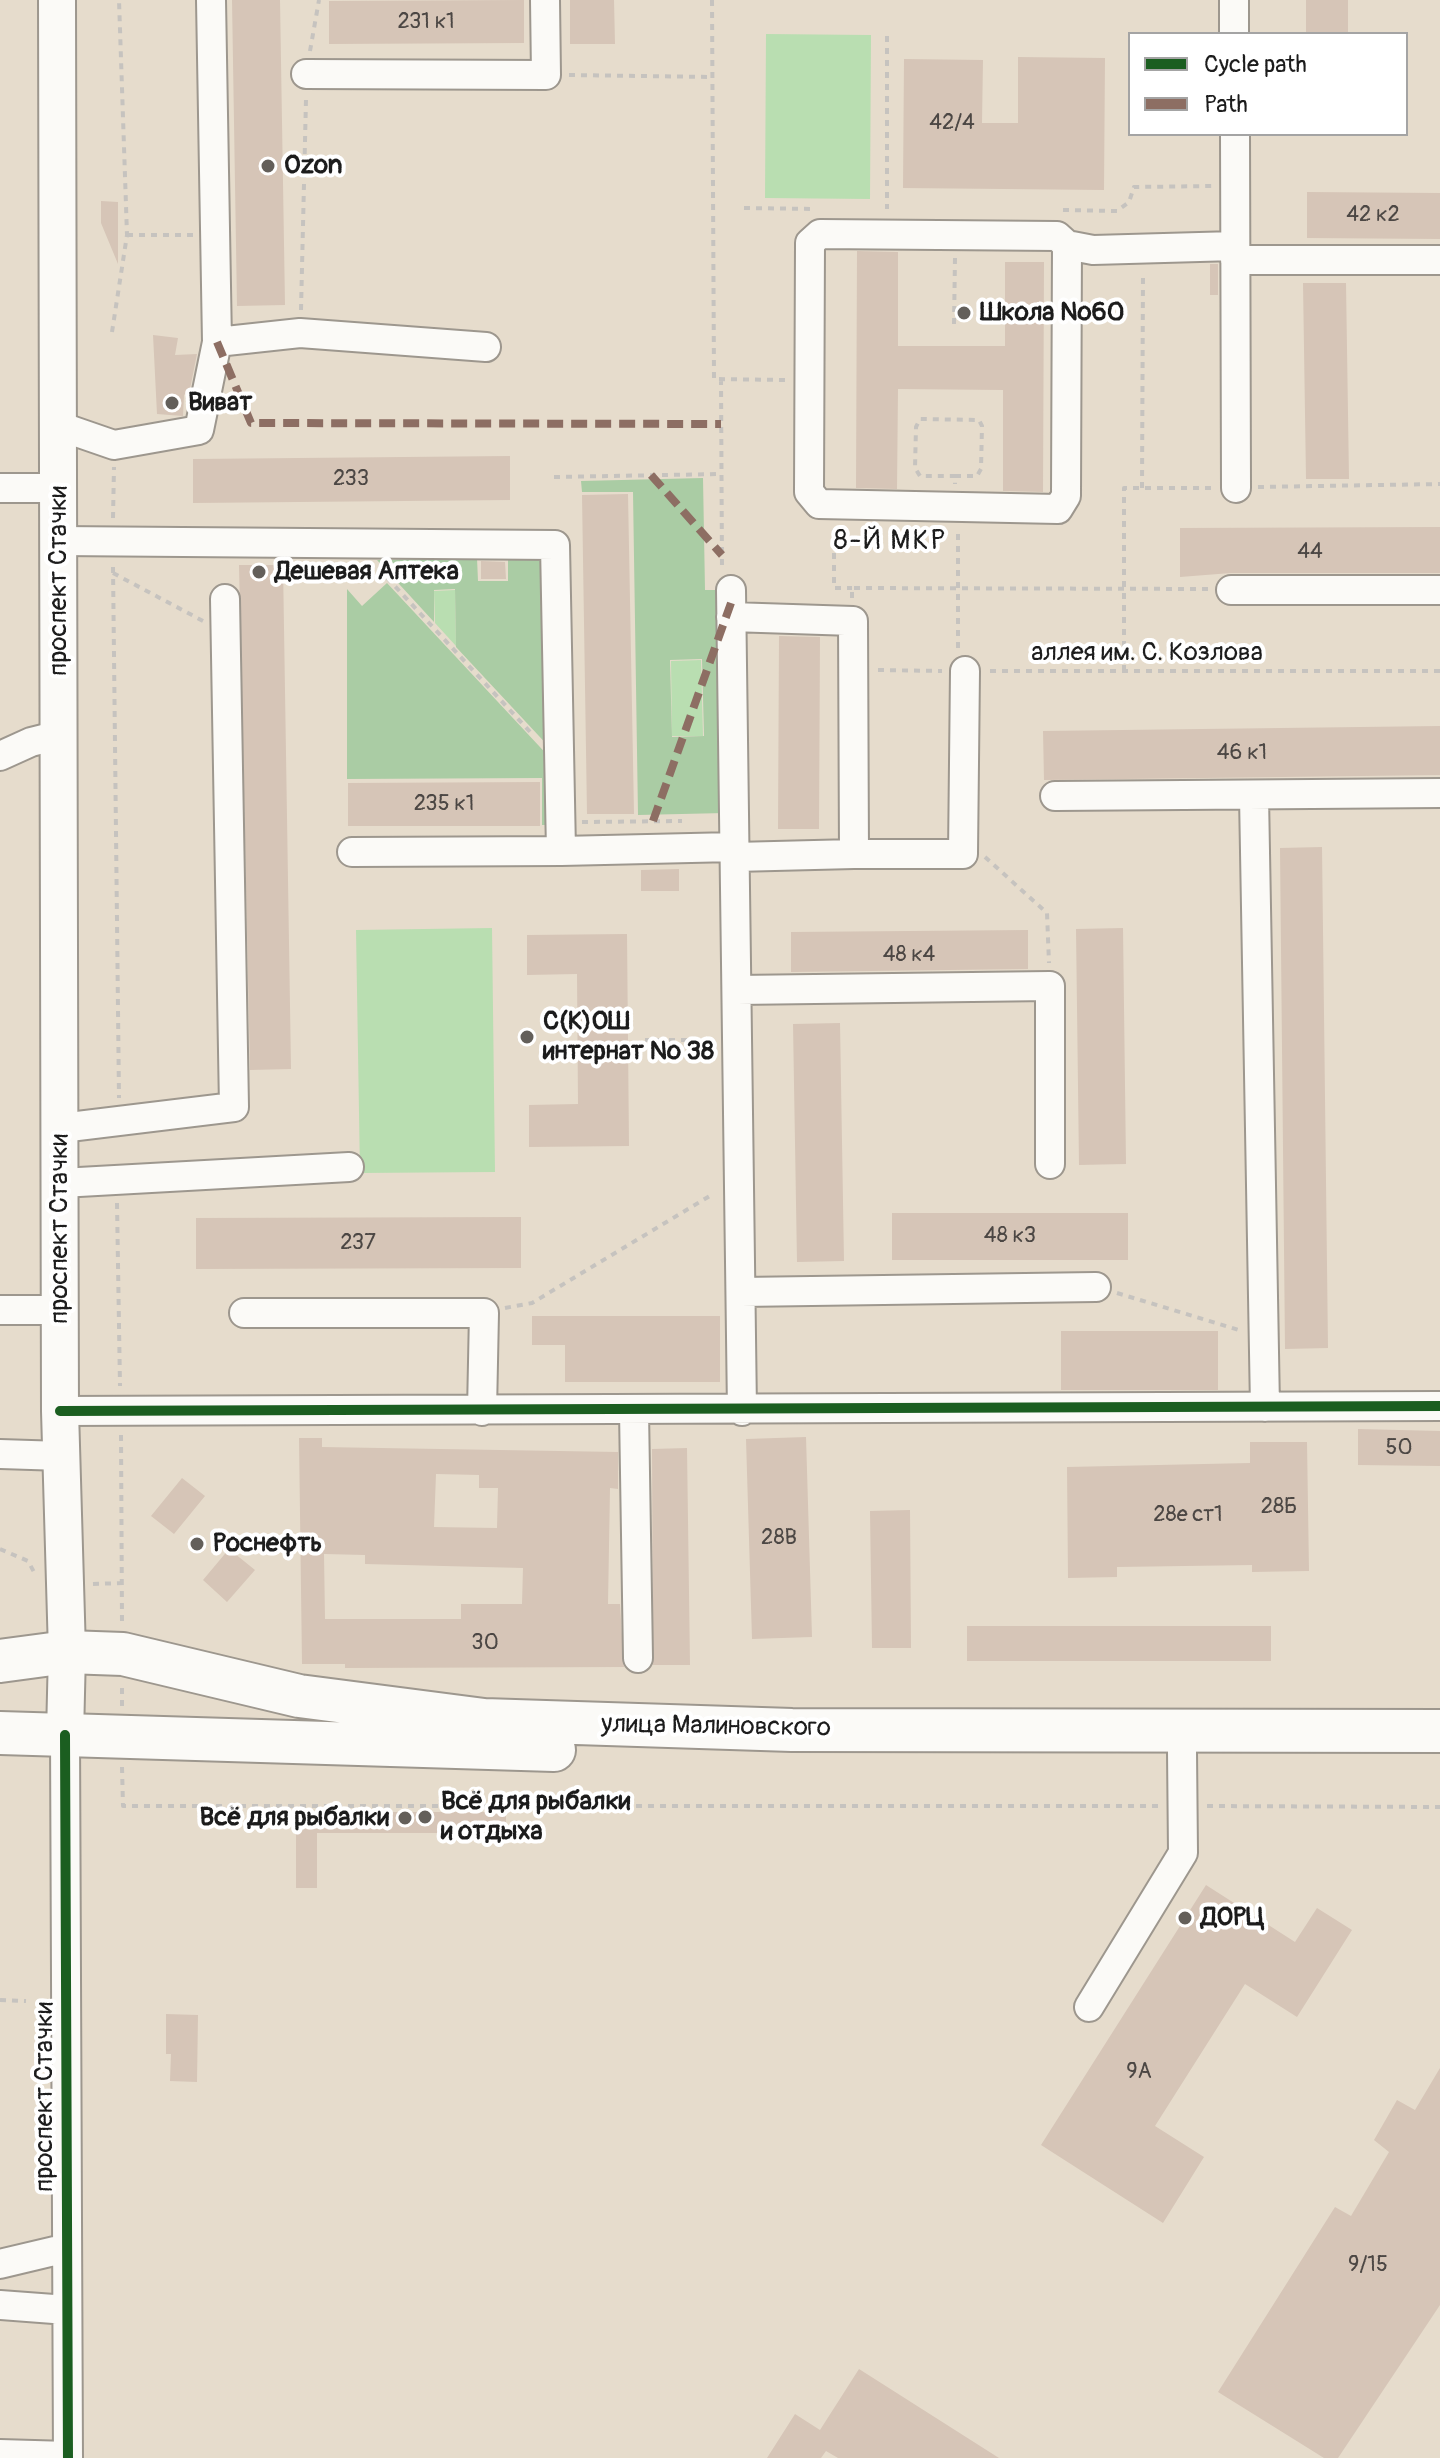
<!DOCTYPE html>
<meta charset="utf-8">
<style>
body{margin:0}
#map{position:relative;width:1440px;height:2458px;overflow:hidden;background:#e6dccc;font-family:Pangolin,sans-serif}
canvas{display:block}
.legend{position:absolute;left:1128px;top:32px;width:280px;height:104px;box-sizing:border-box;background:#fff;border:2px solid #a4a4a4;margin:0;padding:10px 14px;list-style:none;font-size:24px;color:#1c1c1c}
.legend li{display:flex;align-items:center;gap:16px;height:40px}
.legend b{width:40px;border:2px solid #a4a4a4}
</style>
<div id="map">
<canvas width="1440" height="2458"></canvas>
<ul class="legend">
<li><b style="height:10px;background:#1b5e20"></b>Cycle path</li>
<li><b style="height:10px;background:#8d6e63"></b>Path</li>
</ul>
</div>
<script>
const ctx = document.querySelector('canvas').getContext('2d');
ctx.lineJoin = 'round';
function fill(path, color) {
  ctx.fillStyle = color;
  ctx.fill(path, 'evenodd');
}
function shape(rows) {
  const path = new Path2D();
  for (const r of rows) {
    path.moveTo(r[0], r[1]);
    for (let i = 2; i < r.length; i += 2) path.lineTo(r[i], r[i + 1]);
  }
  return path;
}
function strokePath(path, color, width, dash) {
  ctx.strokeStyle = color;
  ctx.lineWidth = width;
  ctx.lineCap = dash ? 'butt' : 'round';
  ctx.setLineDash(dash || []);
  ctx.stroke(path);
}
function label(font, color, halo, rows, align = 'center') {
  ctx.font = font + ' Pangolin,sans-serif';
  ctx.lineWidth = 8;
  ctx.setLineDash([]);
  ctx.textBaseline = 'middle';
  ctx.strokeStyle = halo;
  ctx.fillStyle = color;
  for (const [text, x, y, turn = 0] of rows) {
    ctx.save();
    ctx.translate(x, y);
    ctx.rotate((+turn || 0) * Math.PI / 180);
    ctx.textAlign = isNaN(turn) ? turn : align;
    if (halo) ctx.strokeText(text, 0, 0);
    ctx.fillText(text, 0, 0);
    ctx.restore();
  }
}
const green = shape([
 [766,34,871,35,870,199,765,198],
 [455,590,456,646,435,623,434,591],
 [701,660,703,736,672,736,671,661],
 [492,928,495,1172,360,1173,356,930]
]);
const forest = shape([
 [703,478,705,590,721,590,725,813,638,815,633,492,582,492,581,481],
 [702,659,704,736,672,737,670,660],
 [549,557,552,750,456,647,455,589,434,590,434,622,377,560,477,558,478,581,508,581,508,558],
 [387,583,553,761,554,825,542,825,542,778,347,779,347,589,362,606]
]);
const building = shape([
 [232,0,280,0,285,305,237,306],
 [524,0,524,43,329,44,329,1],
 [570,0,614,0,615,44,570,44],
 [1306,0,1348,0,1348,34,1306,34],
 [1018,57,1105,58,1104,190,903,188,904,59,983,60,982,123,1018,123],
 [1307,192,1440,193,1440,239,1307,238],
 [101,201,118,202,118,264,101,223],
 [857,251,898,252,898,346,1005,346,1005,262,1044,262,1043,492,1003,491,1003,390,898,389,897,489,856,488],
 [1210,264,1218,264,1218,295,1210,295],
 [1303,283,1346,283,1349,479,1306,479],
 [153,335,178,338,175,355,197,354,190,389,184,395,183,416,157,414],
 [510,456,510,500,193,503,193,459],
 [628,494,634,814,587,814,582,495],
 [1440,527,1440,573,1231,573,1180,577,1180,528],
 [481,561,505,562,506,579,481,579],
 [239,565,283,565,291,1069,250,1070],
 [779,636,820,637,819,829,778,829],
 [1440,726,1440,775,1044,780,1043,731],
 [540,782,540,826,348,826,348,783],
 [1322,847,1328,1348,1285,1349,1280,848],
 [679,869,679,891,641,891,641,870],
 [1123,928,1126,1164,1079,1165,1076,929],
 [1028,930,1028,969,791,972,791,932],
 [627,934,629,1146,529,1147,529,1105,578,1104,577,974,527,975,527,935],
 [840,1023,844,1261,797,1262,793,1024],
 [892,1213,1128,1213,1128,1260,892,1260],
 [521,1217,521,1268,196,1269,196,1218],
 [532,1316,720,1316,720,1382,565,1382,565,1345,532,1345],
 [1061,1331,1218,1331,1218,1390,1061,1390],
 [1358,1429,1440,1431,1440,1466,1358,1465],
 [806,1437,812,1637,752,1639,746,1439],
 [299,1438,322,1438,322,1447,618,1452,618,1489,610,1488,608,1604,620,1604,624,1667,345,1668,345,1664,302,1664],
 [436,1474,479,1475,479,1488,498,1488,497,1528,434,1527],
 [324,1554,365,1555,365,1564,523,1568,522,1604,461,1604,461,1619,325,1619],
 [1250,1442,1307,1442,1309,1571,1252,1572,1252,1565,1117,1567,1117,1577,1068,1578,1067,1467,1250,1463],
 [687,1448,690,1665,653,1665,652,1449],
 [182,1478,205,1496,174,1534,151,1516],
 [910,1510,911,1648,872,1648,870,1511],
 [229,1549,255,1570,227,1602,203,1580],
 [967,1626,1271,1626,1271,1661,967,1661],
 [296,1812,506,1812,506,1833,317,1833,317,1888,296,1888],
 [1206,1885,1295,1942,1317,1908,1352,1930,1297,2017,1245,1984,1155,2126,1204,2157,1163,2223,1041,2145],
 [166,2014,198,2015,197,2082,170,2081,171,2054,166,2054],
 [1440,2068,1440,2305,1338,2458,1324,2458,1218,2392,1335,2207,1351,2216,1389,2152,1374,2140,1397,2100,1415,2110],
 [859,2369,999,2458,838,2458,826,2451,821,2458,767,2458,795,2414,820,2430]
]);
const path = shape([
 [712,0,714,379,785,380],
 [887,36,887,209],
 [310,51,319,0],
 [569,75,712,77],
 [744,208,814,209],
 [1063,210,1117,211,1129,202,1134,187,1212,186],
 [127,235,193,235],
 [301,310,306,99],
 [954,324,955,258],
 [112,332,127,235,119,0],
 [721,379,722,569],
 [955,476,977,476,981,469,982,426,979,420,920,419,916,427,915,468,920,476,955,476,955,484],
 [554,477,722,474],
 [1258,487,1440,484],
 [1142,488,1143,274],
 [113,518,114,467],
 [834,529,834,588,852,588],
 [113,567,119,1098],
 [379,569,533,735],
 [113,573,203,621],
 [852,598,852,588,1209,589],
 [958,648,958,529],
 [878,670,942,671],
 [990,671,1440,671],
 [1124,671,1124,488,1214,488],
 [582,822,682,821],
 [985,857,1047,913,1049,963],
 [645,1040,714,1040],
 [117,1203,120,1386],
 [1117,1293,1239,1330],
 [505,1308,532,1303,713,1194],
 [121,1435,122,1622],
 [0,1549,28,1561,34,1572],
 [93,1584,122,1583],
 [122,1706,122,1687],
 [122,1767,123,1806,1158,1806],
 [1207,1806,1440,1807],
 [0,2000,26,2001]
]);
const minor = shape([
 [1234,0,1234,34],
 [306,74,546,75,545,0],
 [1235,134,1236,488],
 [1067,245,1066,496,1058,509,819,504,809,492,810,243,820,234,1057,236,1067,245,1093,250,1235,246],
 [1235,260,1440,260],
 [217,342,300,333,486,347],
 [59,426,114,445,199,430,217,342,211,0],
 [0,488,59,488],
 [59,541,555,545,561,851,352,852],
 [731,590,742,1411],
 [1231,590,1440,590],
 [731,617,853,621,854,854,735,857],
 [0,756,31,742,59,735],
 [1055,796,1440,793],
 [1254,796,1265,1407],
 [561,851,734,847],
 [854,854,963,854,965,671],
 [737,990,1050,986,1050,1164],
 [61,1128,234,1107,225,599],
 [61,1183,349,1167],
 [741,1292,1096,1287],
 [0,1310,60,1310],
 [244,1313,484,1313,482,1411],
 [60,1411,1440,1406],
 [634,1411,638,1658],
 [0,1454,62,1456],
 [65,1735,68,2458],
 [1089,2007,1183,1853,1182,1751],
 [0,2264,67,2248],
 [0,2305,67,2310],
 [0,2454,68,2456]
]);
const major = shape([
 [57,0,60,1411,67,1652,65,1735]
]);
const highway = shape([
 [0,1661,67,1652,123,1654,299,1696,484,1720,792,1730,1440,1731],
 [0,1733,554,1750]
]);
const quiet = shape([
 [217,342,251,423,721,424],
 [651,475,722,555],
 [653,821,731,603]
]);
const cycleway = shape([
 [60,1411,1440,1406],
 [65,1735,68,2458]
]);
const markers = [
 [268,166,8,"#635f5a"],
 [964,313,8,"#635f5a"],
 [172,403,8,"#635f5a"],
 [259,572,8,"#635f5a"],
 [527,1037,8,"#635f5a"],
 [197,1544,8,"#635f5a"],
 [425,1817,8,"#635f5a"],
 [405,1818,8,"#635f5a"],
 [1185,1918,8,"#635f5a"]
];
const numberNames = [
 ["231 к1",426,22],
 ["42/4",952,123],
 ["42 к2",1373,215],
 ["233",351,479],
 ["44",1310,552],
 ["46 к1",1242,753],
 ["235 к1",444,804],
 ["48 к4",909,955],
 ["48 к3",1010,1236],
 ["237",358,1243],
 ["50",1399,1448],
 ["28Б",1279,1507],
 ["28е ст1",1188,1515],
 ["28В",779,1538],
 ["30",485,1643],
 ["9А",1139,2072],
 ["9/15",1368,2265]
];
const poiNames = [
 ["Ozon",284,166],
 ["Школа №60",980,313],
 ["Виват",188,403],
 ["Дешевая Аптека",275,572],
 ["С(К)ОШ",543,1022],
 ["интернат № 38",543,1052],
 ["Роснефть",213,1544],
 ["Всё для рыбалки",441,1802],
 ["и отдыха",441,1832],
 ["Всё для рыбалки",389,1818,"right"],
 ["ДОРЦ",1201,1918]
];
const streetNames = [
 ["проспект Стачки",59,581,-90],
 ["аллея им. С. Козлова",1147,653],
 ["проспект Стачки",60,1229,-90],
 ["улица Малиновского",716,1727,1],
 ["проспект Стачки",45,2097,-90]
];
const neighbourhoodNames = [
 ["8-Й МКР",890,542]
];
fill(green, '#b9deb1');
fill(forest, '#aacca4');
fill(building, '#d6c5b7');
strokePath(minor, '#9d978e', 32);
strokePath(major, '#9d978e', 40);
strokePath(highway, '#9d978e', 46);
strokePath(path, '#c6c3bf', 4, [6, 6]);
strokePath(minor, '#fbfaf7', 28);
strokePath(major, '#fbfaf7', 36);
strokePath(highway, '#fbfaf7', 42);
strokePath(quiet, '#8d6e63', 8, [16, 8]);
strokePath(cycleway, '#1b5e20', 10);
for (const [x, y, r, color] of markers) {
  const dot = new Path2D();
  dot.arc(x, y, r, 0, 2 * Math.PI);
  ctx.fillStyle = color;
  ctx.fill(dot);
  strokePath(dot, '#fff', 3);
}
label('22px', '#4c4744', null, numberNames);
label('bold 26px', '#1c1c1c', '#fff', poiNames, 'left');
label('26px', '#1c1c1c', '#fff', streetNames);
ctx.letterSpacing = '2px';
label('28px', '#1c1c1c', '#fff', neighbourhoodNames);
ctx.letterSpacing = '0px';
</script>
